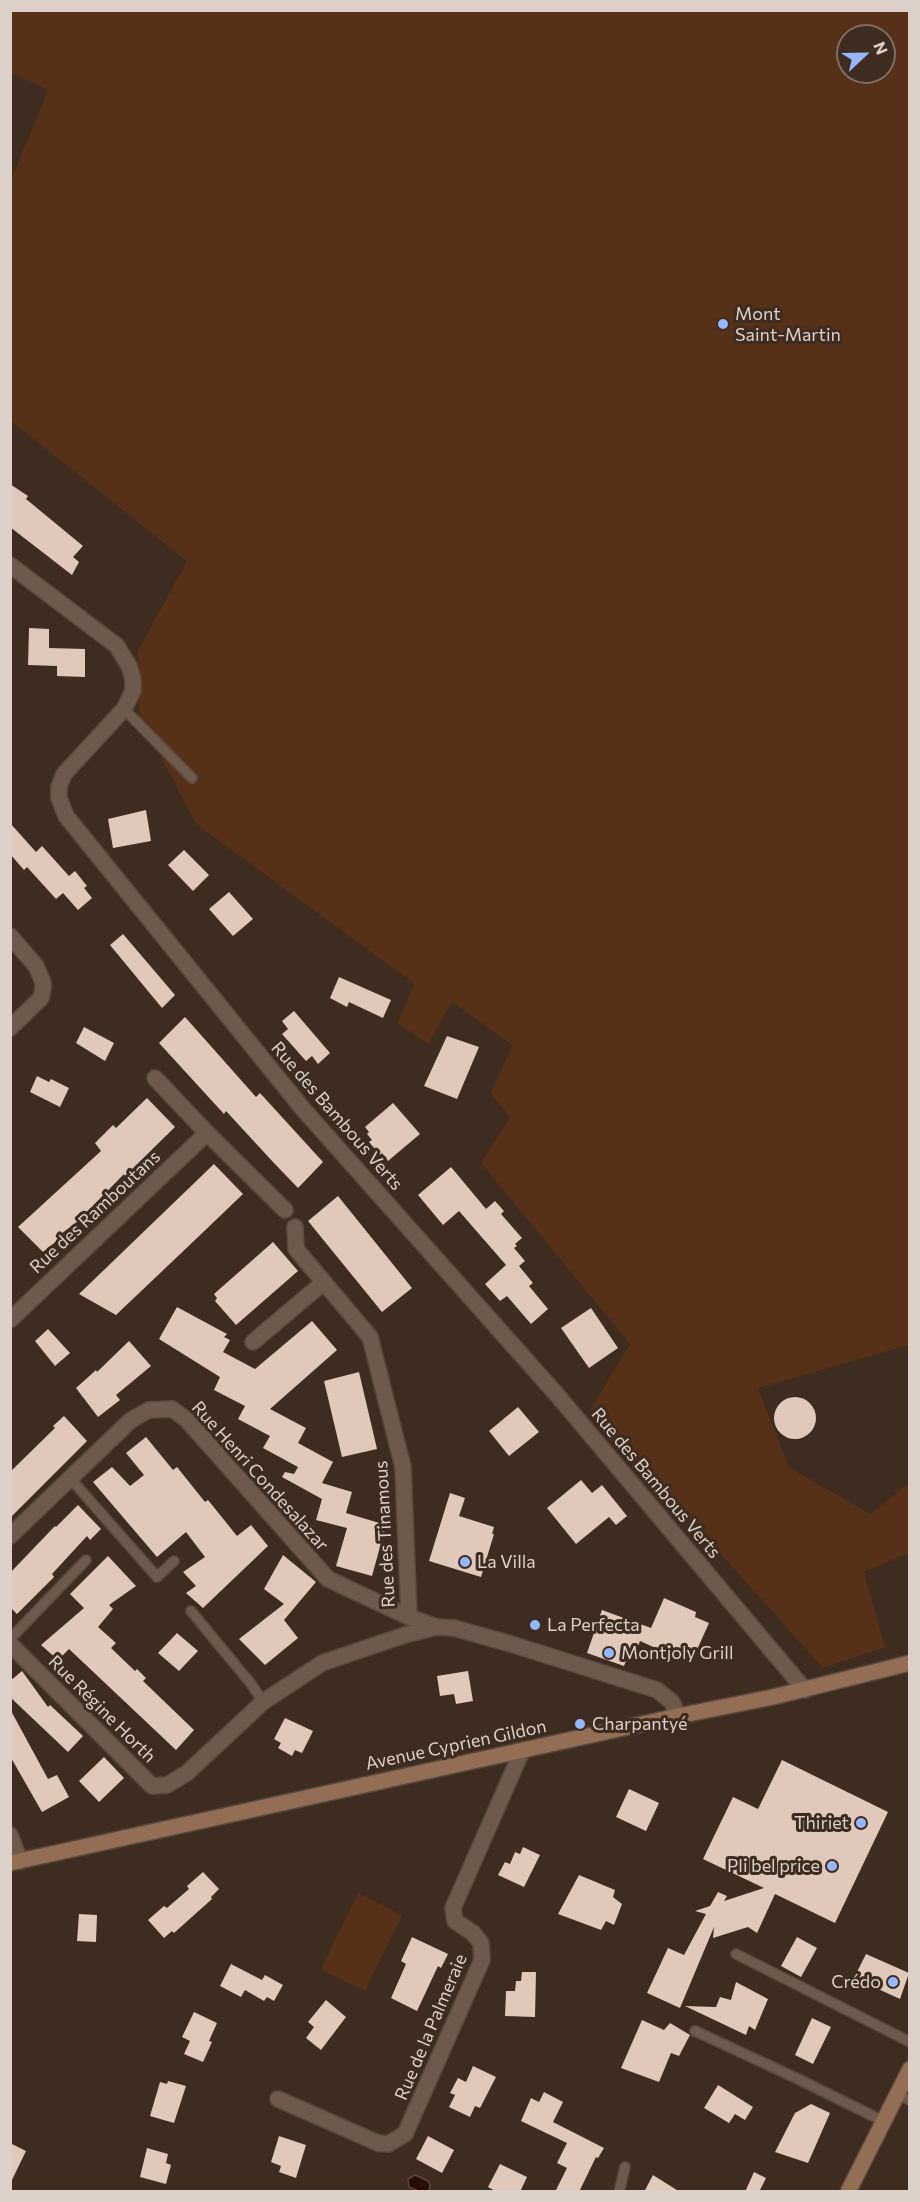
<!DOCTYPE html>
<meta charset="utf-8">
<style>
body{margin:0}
#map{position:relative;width:920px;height:2202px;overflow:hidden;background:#3e2c20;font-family:Commissioner,sans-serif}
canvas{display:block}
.frame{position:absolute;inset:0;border:12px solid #dcd0c8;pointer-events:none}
.north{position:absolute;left:836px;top:24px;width:60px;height:60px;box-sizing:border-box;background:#3e2c20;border:2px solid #7d6e63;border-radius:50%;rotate:68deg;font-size:16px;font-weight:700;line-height:24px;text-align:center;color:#dcd0c8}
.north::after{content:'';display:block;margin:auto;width:21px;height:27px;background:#94b7fd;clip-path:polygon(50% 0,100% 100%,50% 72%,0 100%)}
</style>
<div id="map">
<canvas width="920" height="2202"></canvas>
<div class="frame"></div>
<div class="north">N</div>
</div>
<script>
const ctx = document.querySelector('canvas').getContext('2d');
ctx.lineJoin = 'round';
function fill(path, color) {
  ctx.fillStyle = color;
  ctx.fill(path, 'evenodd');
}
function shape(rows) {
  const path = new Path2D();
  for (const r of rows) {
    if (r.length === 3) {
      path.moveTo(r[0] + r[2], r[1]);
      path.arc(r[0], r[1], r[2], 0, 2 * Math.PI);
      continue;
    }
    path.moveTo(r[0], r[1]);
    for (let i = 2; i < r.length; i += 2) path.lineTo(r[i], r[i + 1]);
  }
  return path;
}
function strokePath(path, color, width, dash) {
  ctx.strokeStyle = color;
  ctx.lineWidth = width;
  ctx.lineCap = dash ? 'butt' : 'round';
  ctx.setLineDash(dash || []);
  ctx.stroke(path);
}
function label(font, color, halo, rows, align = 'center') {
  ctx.font = font + ' Commissioner,sans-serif';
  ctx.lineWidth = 6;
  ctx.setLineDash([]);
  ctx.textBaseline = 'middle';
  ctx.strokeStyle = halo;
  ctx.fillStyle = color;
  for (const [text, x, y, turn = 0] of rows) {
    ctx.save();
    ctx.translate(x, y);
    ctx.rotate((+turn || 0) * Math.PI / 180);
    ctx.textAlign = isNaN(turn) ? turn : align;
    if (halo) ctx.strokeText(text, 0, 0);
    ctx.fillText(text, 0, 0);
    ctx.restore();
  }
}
const green = shape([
 [11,11,909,11,909,1345,758,1388,789,1467,870,1514,909,1483,909,1553,864,1572,885,1647,823,1668,591,1409,630,1344,481,1163,510,1117,491,1094,512,1045,452,1002,428,1044,397,1023,415,984,196,824,139,715,138,651,187,561,11,421,11,180,48,90,11,73],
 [848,36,884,36,884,72,848,72],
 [358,1893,402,1915,365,1991,321,1969]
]);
const water = shape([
 [415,2175,428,2181,430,2185,429,2191,418,2191,409,2187,408,2179,415,2175]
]);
const building = shape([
 [10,484,28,496,26,499,83,546,73,557,79,562,72,575,10,527],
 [29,628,49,629,49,648,85,649,85,677,57,676,57,666,28,665],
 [146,810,151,841,113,848,108,819],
 [10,823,36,852,42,846,69,876,75,871,87,886,84,888,92,898,78,910,63,893,56,899,27,867,24,870,10,854],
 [184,850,209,875,193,891,168,865],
 [229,892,253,919,233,936,209,909],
 [123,934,175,995,162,1008,110,945],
 [339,977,391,1000,383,1018,349,1002,347,1007,330,998],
 [294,1011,330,1053,318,1064,312,1056,306,1061,282,1034,288,1029,282,1021],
 [185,1017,256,1097,260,1093,323,1162,298,1188,273,1162,226,1111,224,1114,159,1043],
 [84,1027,114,1043,105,1061,76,1043],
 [447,1036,479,1047,457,1099,424,1086],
 [37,1076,49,1082,51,1079,69,1088,60,1107,30,1092],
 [147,1098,175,1127,125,1176,124,1174,78,1221,57,1237,59,1239,43,1252,18,1227,101,1151,95,1143,113,1125,116,1128],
 [393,1103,420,1134,388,1161,382,1153,380,1155,369,1142,372,1140,367,1134,369,1132,365,1127],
 [214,1164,243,1194,197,1238,116,1315,79,1294],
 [451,1167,486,1209,495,1201,504,1211,501,1214,522,1238,515,1244,517,1246,514,1248,525,1261,519,1266,533,1283,529,1286,548,1309,531,1324,507,1296,500,1301,485,1284,506,1265,459,1211,443,1225,418,1195],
 [338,1196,412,1288,382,1312,308,1221],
 [273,1242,298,1271,236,1325,215,1301,217,1298,214,1294],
 [177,1307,227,1334,224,1337,230,1340,223,1352,255,1369,312,1321,337,1350,270,1409,306,1428,298,1443,333,1462,322,1483,352,1492,346,1513,386,1525,372,1576,336,1566,347,1528,316,1520,322,1499,282,1477,285,1472,294,1474,298,1467,263,1448,270,1436,238,1419,245,1406,214,1390,220,1377,159,1339],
 [591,1308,618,1348,589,1368,561,1328],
 [48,1329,70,1353,55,1366,35,1341],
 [129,1341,151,1366,116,1395,120,1400,98,1417,76,1388,96,1370,97,1372],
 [359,1372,377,1449,342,1457,324,1381],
 [795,1418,21],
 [518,1407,539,1432,509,1456,489,1431],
 [64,1416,87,1441,10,1518,10,1472,55,1428,53,1426],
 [146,1437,173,1470,177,1467,205,1502,208,1500,237,1536,251,1525,268,1546,203,1608,186,1593,196,1586,183,1572,205,1557,186,1532,157,1557,93,1482,112,1467,130,1486,144,1475,126,1453],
 [581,1480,592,1493,602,1485,627,1516,616,1525,609,1517,576,1544,547,1508],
 [450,1493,465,1498,459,1516,494,1527,492,1534,494,1534,481,1577,429,1561],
 [78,1505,101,1529,90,1540,87,1536,52,1574,54,1577,17,1614,10,1607,10,1573,55,1526,56,1527],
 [283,1555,316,1582,284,1620,298,1638,265,1665,239,1639,284,1604,264,1589],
 [108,1556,136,1586,109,1605,113,1609,98,1627,116,1643,111,1648,135,1671,137,1669,146,1678,143,1681,194,1730,176,1750,69,1649,58,1660,41,1645,84,1608,70,1594],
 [664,1598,696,1612,695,1617,709,1623,692,1661,679,1655,678,1658,640,1641,637,1649,631,1647,624,1666,587,1653,602,1610,651,1628],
 [177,1633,198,1651,179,1671,158,1653],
 [22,1671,48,1707,50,1705,83,1736,68,1752,10,1697,10,1681],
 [468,1671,473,1701,456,1704,454,1694,440,1696,437,1676],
 [10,1709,48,1779,57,1775,69,1797,42,1812,10,1756],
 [285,1718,313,1731,302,1753,295,1750,292,1756,278,1748,281,1743,274,1739],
 [104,1757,124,1778,99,1802,79,1781],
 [782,1760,888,1812,835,1923,775,1894,757,1933,748,1927,713,1938,714,1927,680,2008,647,1993,668,1948,684,1955,706,1914,695,1911,710,1906,718,1892,727,1896,724,1901,764,1888,703,1859,733,1797,758,1809],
 [629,1789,659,1803,646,1831,616,1817],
 [523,1847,540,1855,524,1887,498,1875,505,1862,510,1864,515,1852,520,1854],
 [203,1872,219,1889,211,1897,212,1899,174,1933,172,1931,164,1938,148,1920,164,1906,167,1908,189,1889,187,1886],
 [579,1875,615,1890,613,1897,622,1904,614,1925,606,1921,601,1930,558,1914],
 [79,1914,97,1915,96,1942,77,1941],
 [412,1937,448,1954,441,1968,438,1966,417,2011,391,1998,406,1964,401,1961],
 [797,1937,817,1948,801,1977,781,1966],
 [866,1954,909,1973,900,1999,854,1978],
 [231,1964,262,1980,265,1975,283,1985,274,2001,267,1997,264,2001,245,1990,241,1997,220,1986],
 [522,1972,536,1972,535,2017,505,2016,506,1991,515,1991,516,1981,521,1981],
 [736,1982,768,1999,755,2030,749,2026,746,2035,685,2006,716,2007,720,1997,731,2000],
 [326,2000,346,2017,321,2050,306,2038,314,2027,308,2022],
 [194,2012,217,2023,209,2041,212,2042,203,2062,184,2054,190,2041,182,2037],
 [812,2018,831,2027,813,2064,795,2055],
 [642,2020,664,2030,670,2023,690,2035,679,2056,671,2053,659,2082,621,2068],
 [473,2066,496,2077,480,2108,475,2106,470,2117,449,2107,455,2095,450,2093,458,2078,466,2082],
 [168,2081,186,2086,174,2123,150,2116,160,2082,167,2084],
 [718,2085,753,2107,745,2120,735,2114,729,2123,704,2108],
 [544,2092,563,2102,553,2122,604,2148,598,2158,596,2157,579,2192,555,2192,567,2168,557,2163,567,2143,521,2121,531,2098,539,2102],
 [811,2104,830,2113,808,2163,775,2152,795,2113],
 [279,2136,306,2145,296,2178,279,2172,281,2166,271,2162],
 [428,2136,454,2150,442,2173,416,2159],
 [10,2143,26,2151,10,2184],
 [147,2148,168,2154,166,2163,171,2165,166,2184,140,2177],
 [500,2164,527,2177,520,2192,497,2192,488,2187],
 [754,2172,766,2178,759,2192,745,2192],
 [653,2175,680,2192,644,2192]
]);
const lane = shape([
 [124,709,192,778],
 [70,1478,157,1577,174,1561],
 [191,1611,252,1685,263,1702],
 [10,1639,86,1560],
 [736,1954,910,2042],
 [695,2031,796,2078,883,2121],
 [897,2094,910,2100],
 [619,2192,625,2167]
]);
const street = shape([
 [10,565,117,646,129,666,133,679,133,691,124,709,64,774,59,787,59,798,66,816,303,1109,558,1396,805,1690],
 [10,936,36,966,43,982,43,989,41,998,10,1028],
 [155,1078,207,1133],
 [295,1227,296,1249,370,1337,403,1467,409,1617],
 [10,1320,207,1133,285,1210],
 [253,1342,324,1282],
 [10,1536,131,1420,149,1410,172,1409,186,1419,328,1579,409,1617,436,1627],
 [10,1644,152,1786,167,1785,187,1773,263,1702,322,1663,405,1635,436,1627,454,1628,511,1644,657,1690,672,1702,678,1716],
 [10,1835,20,1861],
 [278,2099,378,2143,388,2144,405,2134,482,1960,481,1943,473,1933,455,1921,453,1908,522,1751]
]);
const secondary = shape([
 [10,1863,678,1716,773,1697,910,1663],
 [848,2192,910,2069]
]);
const markers = [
 [723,324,6,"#94b7fd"],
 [465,1562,6,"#94b7fd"],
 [535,1625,6,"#94b7fd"],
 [609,1653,6,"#94b7fd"],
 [580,1724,6,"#94b7fd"],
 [861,1823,6,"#94b7fd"],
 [832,1866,6,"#94b7fd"],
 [893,1982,6,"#94b7fd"]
];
const poiNames = [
 ["Mont",735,314],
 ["Saint-Martin",735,335],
 ["La Villa",477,1562],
 ["La Perfecta",547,1625],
 ["Montjoly Grill",621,1653],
 ["Charpantyé",592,1724],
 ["Thiriet",849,1823,"right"],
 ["Pli bel price",820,1866,"right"],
 ["Crédo",881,1982,"right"]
];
const streetNames = [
 ["Rue des Bambous Verts",337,1116,49],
 ["Rue des Ramboutans",95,1212,-43],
 ["Rue Henri Condesalazar",260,1476,48],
 ["Rue des Bambous Verts",656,1483,50],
 ["Rue des Tinamous",385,1534,-93],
 ["Rue Régine Horth",102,1709,45],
 ["Avenue Cyprien Gildon",456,1745,-12],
 ["Rue de la Palmeraie",431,2027,-67]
];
fill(green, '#563117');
fill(water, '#270d00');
strokePath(water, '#5d483c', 1.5);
fill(building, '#e0c9ba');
strokePath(lane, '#58493e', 12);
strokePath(street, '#58493e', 18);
strokePath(secondary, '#58493e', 18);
strokePath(lane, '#6e5a4d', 9);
strokePath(street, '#6e5a4d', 15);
strokePath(secondary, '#936e55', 15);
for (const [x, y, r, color] of markers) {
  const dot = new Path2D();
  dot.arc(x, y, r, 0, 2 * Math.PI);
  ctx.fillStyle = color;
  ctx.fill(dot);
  strokePath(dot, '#3e2c20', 2);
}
label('18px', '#dcd0c8', '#3e2c20', poiNames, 'left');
label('18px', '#dcd0c8', '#3e2c20', streetNames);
</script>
